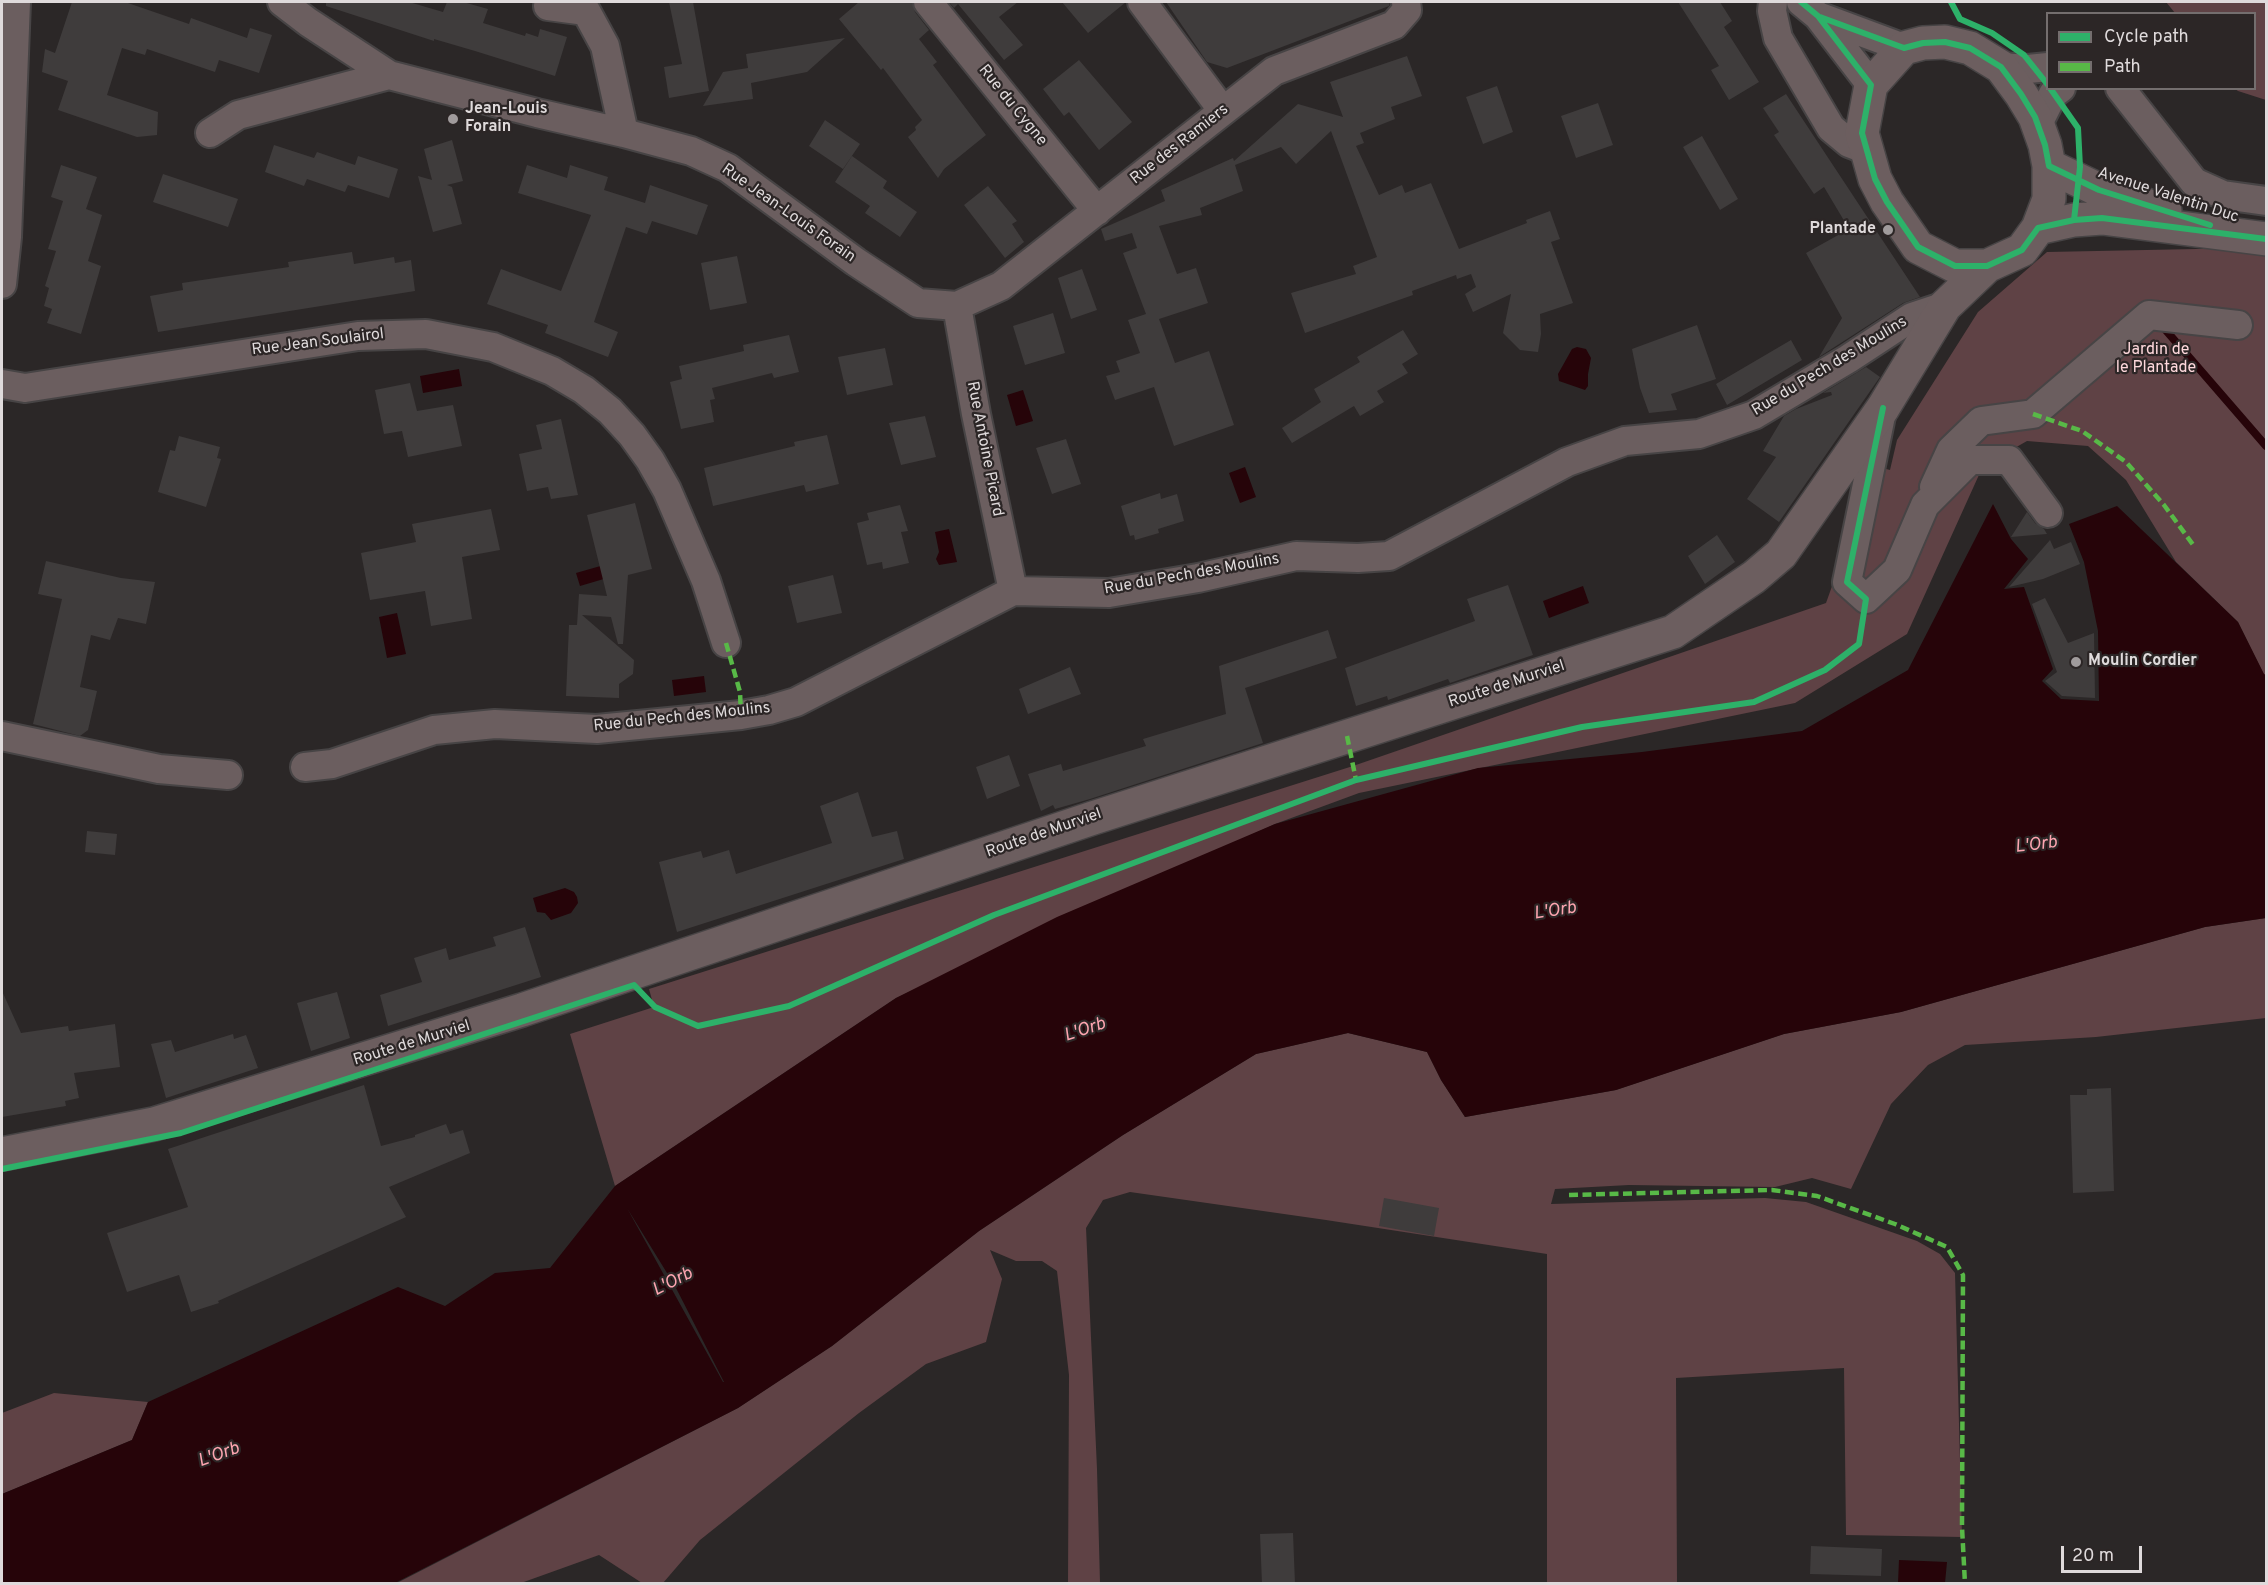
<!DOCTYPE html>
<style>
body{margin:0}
#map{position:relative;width:2268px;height:1585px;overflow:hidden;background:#2b2727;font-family:Overpass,sans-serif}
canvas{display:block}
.frame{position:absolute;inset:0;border:3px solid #dfdadb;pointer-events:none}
.legend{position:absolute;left:2046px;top:12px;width:210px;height:78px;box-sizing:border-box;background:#2c2626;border:2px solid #746e6e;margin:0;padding:8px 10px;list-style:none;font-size:18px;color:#dfdadb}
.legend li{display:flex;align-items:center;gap:12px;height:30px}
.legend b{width:30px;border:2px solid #746e6e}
.scale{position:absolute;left:2061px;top:1546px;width:81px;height:27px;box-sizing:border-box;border:3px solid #dfdadb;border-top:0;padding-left:8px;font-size:18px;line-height:21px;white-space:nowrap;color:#dfdadb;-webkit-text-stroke:4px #2c2626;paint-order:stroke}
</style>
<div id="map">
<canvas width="2268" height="1585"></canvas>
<div class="frame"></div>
<ul class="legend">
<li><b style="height:8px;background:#2db169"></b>Cycle path</li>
<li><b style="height:8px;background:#58b947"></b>Path</li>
</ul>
<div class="scale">20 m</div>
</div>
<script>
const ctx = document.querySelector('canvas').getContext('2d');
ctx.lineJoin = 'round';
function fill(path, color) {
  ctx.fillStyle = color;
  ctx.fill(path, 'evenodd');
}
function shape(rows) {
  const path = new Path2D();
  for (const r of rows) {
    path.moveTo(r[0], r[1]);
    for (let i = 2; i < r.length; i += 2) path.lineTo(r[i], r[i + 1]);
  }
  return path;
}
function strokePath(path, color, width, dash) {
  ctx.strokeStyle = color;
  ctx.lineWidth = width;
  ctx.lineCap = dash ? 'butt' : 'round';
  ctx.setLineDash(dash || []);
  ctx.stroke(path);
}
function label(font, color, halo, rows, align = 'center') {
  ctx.font = font + ' Overpass,sans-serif';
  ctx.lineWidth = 4.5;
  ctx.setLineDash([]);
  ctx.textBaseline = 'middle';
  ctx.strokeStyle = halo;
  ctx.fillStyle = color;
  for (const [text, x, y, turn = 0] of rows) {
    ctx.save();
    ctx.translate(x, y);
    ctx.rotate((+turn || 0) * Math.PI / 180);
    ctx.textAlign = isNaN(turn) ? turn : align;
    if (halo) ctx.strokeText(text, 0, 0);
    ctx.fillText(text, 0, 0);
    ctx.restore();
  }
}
const green = shape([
 [2166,2,2266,2,2266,100,2238,91,2235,89,2254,88,2254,14,2175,13],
 [2245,248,2266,252,2266,675,2264,675,2238,622,2176,562,2126,480,2088,446,2027,441,1983,466,1907,634,1795,703,1359,793,1275,824,896,998,615,1186,570,1034,654,1007,649,989,1353,766,1826,603,1875,466,1890,470,1897,440,1978,312,2047,252],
 [2266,918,2266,1018,2096,1037,1965,1045,1928,1065,1891,1104,1851,1189,1812,1178,1775,1187,1629,1185,1555,1189,1551,1204,1765,1198,1806,1202,1917,1241,1940,1254,1955,1273,1962,1537,1846,1535,1844,1368,1676,1378,1677,1583,1547,1583,1547,1254,1326,1220,1130,1192,1103,1200,1086,1228,1097,1469,1100,1583,1068,1583,1069,1375,1057,1271,1042,1261,1016,1261,990,1250,1002,1279,986,1342,926,1364,859,1413,700,1540,663,1583,642,1583,599,1555,521,1583,395,1584,738,1408,832,1346,979,1231,1123,1135,1256,1054,1348,1033,1427,1052,1441,1080,1465,1117,1616,1090,1784,1034,1901,1012,2205,927],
 [54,1393,148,1402,132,1440,2,1494,2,1413]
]);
const water = shape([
 [1577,347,1586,349,1591,358,1588,374,1588,386,1585,390,1559,381,1558,374,1572,349],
 [459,369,462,386,423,393,420,376],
 [1023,390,1033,421,1016,426,1007,395],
 [1245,467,1256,497,1240,503,1229,473],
 [1993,504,2011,539,2028,559,2004,589,2024,587,2053,669,2042,681,2061,699,2099,701,2098,631,2084,562,2069,524,2117,506,2238,622,2264,674,2266,675,2266,918,2205,927,1901,1012,1784,1034,1616,1090,1465,1117,1441,1080,1427,1052,1348,1033,1256,1054,1123,1135,979,1231,832,1346,738,1408,395,1583,2,1583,2,1494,132,1440,148,1402,398,1287,445,1306,495,1273,550,1268,615,1186,896,998,1057,917,1275,824,1478,768,1642,752,1802,731,1908,670],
 [627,1208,675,1286,724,1382,723,1382],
 [949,529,957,562,939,565,936,559,939,552,935,532],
 [604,565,607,578,580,586,576,573],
 [1583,586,1589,603,1549,618,1543,601],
 [397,613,406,654,387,658,379,617],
 [704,676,706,692,674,696,672,680],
 [565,888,574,892,577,897,578,903,571,913,551,920,545,913,537,912,533,898],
 [1899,1560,1947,1562,1945,1583,1898,1583]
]);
const stream = shape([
 [2163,327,2266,446]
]);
const building = shape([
 [72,2,125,2,189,24,191,18,247,38,250,28,272,35,259,73,219,60,215,72,147,49,145,55,122,48,107,95,158,112,157,135,137,137,58,110,68,81,42,72,45,49,55,53],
 [326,2,409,2,443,12,447,2,463,2,488,9,483,23,525,36,526,33,538,37,540,29,567,37,555,76,475,51,434,39,434,41,326,6],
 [669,2,693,2,709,91,669,98,664,67,682,64],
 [859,2,912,2,915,12,929,30,919,39,937,62,933,65,986,135,944,169,938,178,908,137,916,130,915,127,922,120,883,68,881,70,839,19],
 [949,2,1018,2,999,17,1023,45,1004,60,958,4,954,8],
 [1062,2,1126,2,1088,33],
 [1166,2,1390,2,1389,6,1227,68,1207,62],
 [1678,2,1720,2,1732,21,1724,27,1759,82,1729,100,1711,70,1719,66],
 [845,38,807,72,751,83,753,99,703,106,723,72,748,68,746,54],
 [1407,56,1422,96,1391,107,1395,119,1360,133,1364,143,1356,146,1379,195,1402,185,1405,193,1431,183,1459,249,1527,223,1526,220,1550,211,1560,239,1551,242,1573,303,1540,314,1541,334,1538,352,1520,350,1503,333,1511,294,1473,312,1465,294,1476,287,1471,274,1457,279,1456,275,1412,291,1413,295,1305,333,1291,293,1356,274,1353,266,1377,257,1331,131,1296,164,1281,147,1235,165,1243,191,1200,208,1202,215,1159,226,1177,274,1196,268,1208,303,1159,319,1175,363,1209,351,1234,425,1174,446,1154,387,1115,400,1106,376,1120,372,1116,361,1140,353,1128,320,1146,314,1123,253,1137,248,1132,233,1105,241,1101,229,1165,201,1161,190,1233,158,1234,161,1298,104,1343,117,1330,82],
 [1079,60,1132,122,1099,150,1069,112,1064,116,1043,89],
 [1497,86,1513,132,1483,144,1466,97],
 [1786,94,1920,297,1903,303,1819,357,1842,318,1806,253,1849,229,1824,187,1814,194,1774,135,1779,132,1763,108],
 [1598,103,1613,145,1576,158,1561,116],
 [825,120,860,144,843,169,809,146],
 [1702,136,1738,199,1720,210,1683,147],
 [452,140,463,181,447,185,452,187,462,224,433,232,418,176,432,180,424,149],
 [274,145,314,158,317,152,355,165,358,156,398,169,389,198,348,185,345,192,307,179,304,186,265,172],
 [852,156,887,181,883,188,917,212,900,237,865,213,870,206,835,182],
 [61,165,97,177,86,209,102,215,88,261,101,266,81,334,47,323,52,309,44,306,49,288,45,286,56,251,48,249,63,201,51,197],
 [527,165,567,178,570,165,608,177,604,190,645,203,650,185,708,205,697,235,652,221,647,234,626,227,594,322,618,332,608,357,545,333,548,325,487,304,501,269,561,291,591,215,518,193],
 [163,174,238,199,228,227,153,202],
 [988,186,1017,221,1012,224,1024,242,1005,258,964,205],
 [352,252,354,264,394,257,395,263,411,260,415,291,158,332,150,296,183,290,182,283,289,267,288,262],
 [737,256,747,303,710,310,701,263],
 [1082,269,1097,310,1071,319,1058,278],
 [1053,313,1065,353,1025,365,1013,326],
 [1697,325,1716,379,1671,394,1677,410,1649,413,1640,388,1632,349],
 [1403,330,1418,354,1402,364,1408,373,1377,391,1384,402,1360,416,1354,406,1292,443,1282,428,1321,402,1314,389,1360,362,1357,357],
 [789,335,799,372,774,378,772,373,712,388,715,399,710,400,714,422,681,429,670,382,682,379,679,366,744,351,743,345],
 [1791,340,1802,360,1727,405,1716,384],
 [885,348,893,385,847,395,838,357],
 [1866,367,1880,377,1779,522,1747,499,1776,457,1763,451,1784,416,1796,409,1832,395,1831,392,1823,393],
 [410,383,417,411,453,405,462,446,408,457,402,431,384,434,375,390],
 [925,416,936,457,901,465,889,423],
 [561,419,578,495,551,499,548,487,527,491,519,454,542,449,536,425],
 [827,435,839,484,806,492,804,485,713,506,704,468,795,446,794,442],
 [179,436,220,447,217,458,221,459,206,507,158,492,170,450,175,451],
 [1066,439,1081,484,1052,494,1036,448],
 [1160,493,1161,499,1177,494,1184,521,1158,529,1159,533,1135,540,1134,535,1130,536,1121,506],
 [635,503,652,569,628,575,623,644,618,644,611,617,582,615,634,660,633,674,619,684,619,698,566,696,569,625,577,625,579,594,607,596,587,515],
 [900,505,908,531,901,532,909,563,883,569,882,562,867,565,857,523,869,520,867,513],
 [491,509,500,550,462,557,472,619,431,626,425,591,370,600,361,553,416,542,412,524],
 [2027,512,2035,523,2044,529,2047,534,2011,537],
 [1717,535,1735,562,1705,584,1688,556],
 [2050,540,2054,549,2071,542,2080,564,2043,579,2009,587],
 [46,561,121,578,155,582,146,624,118,618,110,640,91,635,80,687,97,691,88,730,80,736,33,724,62,599,38,594],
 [833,575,842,613,797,623,788,586],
 [1508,585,1533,655,1450,683,1448,679,1388,700,1387,696,1356,706,1345,668,1475,621,1467,599],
 [2045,598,2068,643,2094,633,2095,698,2062,696,2045,681,2057,672,2032,604],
 [1328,630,1337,658,1245,688,1263,743,1090,799,1055,809,1053,805,1041,811,1028,774,1061,764,1063,771,1146,746,1143,739,1226,714,1219,666],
 [1070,667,1081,694,1028,714,1019,689],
 [1009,755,1020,786,987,799,976,767],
 [858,792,872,837,897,831,904,859,677,932,659,862,701,851,703,858,729,850,736,874,832,843,820,806],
 [87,831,117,834,115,855,85,852],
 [525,927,541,977,388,1026,380,995,422,982,414,958,446,948,449,960,496,946,493,937],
 [2,991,21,1033,68,1026,69,1031,115,1024,120,1067,74,1073,79,1098,65,1101,66,1106,2,1117],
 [337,992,350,1038,311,1051,297,1003],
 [233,1034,234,1039,246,1035,258,1068,166,1098,151,1044,171,1040,175,1052],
 [364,1085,381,1146,415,1137,415,1135,446,1124,450,1134,463,1130,470,1153,389,1187,406,1217,218,1301,219,1303,191,1312,179,1275,127,1292,107,1233,188,1207,168,1149],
 [2111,1088,2114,1191,2073,1193,2070,1095,2087,1095,2087,1089],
 [1384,1198,1439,1208,1434,1236,1379,1226],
 [1293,1533,1295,1584,1262,1584,1260,1534],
 [1811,1546,1882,1549,1881,1576,1810,1574]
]);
const minor = shape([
 [282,2,308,22,389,75,537,113,624,133,691,151,728,168,856,262,918,303,957,306,1001,286,1274,71,1394,25,1407,10,1406,2],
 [928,2,1097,211],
 [1142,2,1223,111],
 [1773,2,1772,11,1778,38,1831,128,1849,143,1867,150],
 [1801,2,1818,16,1871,85],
 [548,6,586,11,605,46,624,133],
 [1818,16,1904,48],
 [2001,67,2028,69,2048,67],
 [2120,88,2194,182,2223,195,2266,201],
 [2038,124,2053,94,2061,88],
 [210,133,238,115,389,75],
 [2,284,7,237,16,2],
 [957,306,976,414,1013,591],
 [2,384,25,388,358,336,426,334,493,347,552,371,584,390,610,411,632,435,650,460,667,490,706,581,726,643],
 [1882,411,1847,582,1866,599,1897,570,1925,505,1970,460,2009,460,2048,513],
 [1934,487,1951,450,1981,421,2033,414,2149,315,2238,325],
 [2,736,159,769,228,775],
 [305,767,332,764,434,730,495,724,597,729,741,715,769,710,796,702,1013,591,1109,593,1198,578,1296,556,1358,558,1389,556,1567,462,1625,441,1699,434,1754,415,1848,359,1912,317,1945,306]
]);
const major = shape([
 [1945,42,1970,48,2001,67,2021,94,2035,117,2045,145,2049,166,2049,199,2038,228,2022,250,1987,266,1955,266,1918,247,1887,202,1875,179,1862,133,1871,85,1904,48,1923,43,1945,42],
 [2049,166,2099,190,2165,211],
 [2038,228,2074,220,2102,218,2266,239],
 [2,1154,154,1124,522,1010,1093,818,1673,632,1754,577,1781,554,1883,408,1945,306,1987,266]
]);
const quiet = shape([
 [2033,414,2082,431,2126,462,2164,505,2194,546],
 [726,643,740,692,741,715],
 [1347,736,1356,780],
 [1569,1195,1772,1190,1817,1196,1895,1224,1947,1247,1963,1275,1962,1527,1965,1584]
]);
const cycleway = shape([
 [1801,2,1818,16,1871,85,1862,133,1875,179,1887,202,1918,247,1955,266,1987,266,2022,250,2038,228,2074,220,2102,218,2266,239],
 [1951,2,1960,19,1992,33,2024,55,2048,85],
 [1820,17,1904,48,1923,43,1945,42,1970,48,2001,67,2021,94,2035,117,2045,145,2049,166,2099,190,2210,225],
 [2050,88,2078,128,2080,167,2074,220],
 [2,1169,181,1133,634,985,655,1007,698,1026,789,1006,994,915,1356,780,1582,727,1754,702,1825,670,1859,644,1866,599,1847,582,1883,408]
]);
const markers = [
 [453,119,6,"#a09b9c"],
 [1888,230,6,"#a09b9c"],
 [2076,662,6,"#a09b9c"]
];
const streetNames = [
 ["Rue du Cygne",1012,106,51],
 ["Rue des Ramiers",1180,145,-38],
 ["Avenue Valentin Duc",2168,196,18],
 ["Rue Jean-Louis Forain",788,214,35],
 ["Rue Jean Soulairol",318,343,-7],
 ["Rue du Pech des Moulins",1830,367,-31],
 ["Rue Antoine Picard",984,449,79],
 ["Rue du Pech des Moulins",1192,575,-10],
 ["Route de Murviel",1507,685,-18],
 ["Rue du Pech des Moulins",682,718,-6],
 ["Route de Murviel",1044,834,-19],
 ["Route de Murviel",412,1044,-17]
];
const poiNames = [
 ["Jean-Louis",465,110],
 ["Forain",465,128],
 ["Plantade",1876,230,"right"],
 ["Moulin Cordier",2088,662]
];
const parkNames = [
 ["Jardin de",2156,351],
 ["le Plantade",2156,369]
];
const waterNames = [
 ["L'Orb",2036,846,-7],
 ["L'Orb",1555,912,-9],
 ["L'Orb",1085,1031,-18],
 ["L'Orb",673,1283,-27],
 ["L'Orb",219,1456,-20]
];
fill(green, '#5f4245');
fill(water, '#260409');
strokePath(stream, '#260409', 8);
fill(building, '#3f3c3c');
strokePath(minor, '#474445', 32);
strokePath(major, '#474445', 36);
strokePath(minor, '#6b5e5f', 28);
strokePath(major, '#6c5e5f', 33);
strokePath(quiet, '#58b947', 4.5, [9, 4.5]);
strokePath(cycleway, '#2db169', 6);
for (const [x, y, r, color] of markers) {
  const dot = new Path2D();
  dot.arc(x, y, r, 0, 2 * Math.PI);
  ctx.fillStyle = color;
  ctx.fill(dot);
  strokePath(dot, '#2c2626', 2);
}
label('16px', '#dfdadb', '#2c2626', streetNames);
label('bold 16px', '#dfdadb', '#2c2626', poiNames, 'left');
label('16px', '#fed8dc', '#2c2626', parkNames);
label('italic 18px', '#fda5b0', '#2c2626', waterNames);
</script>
